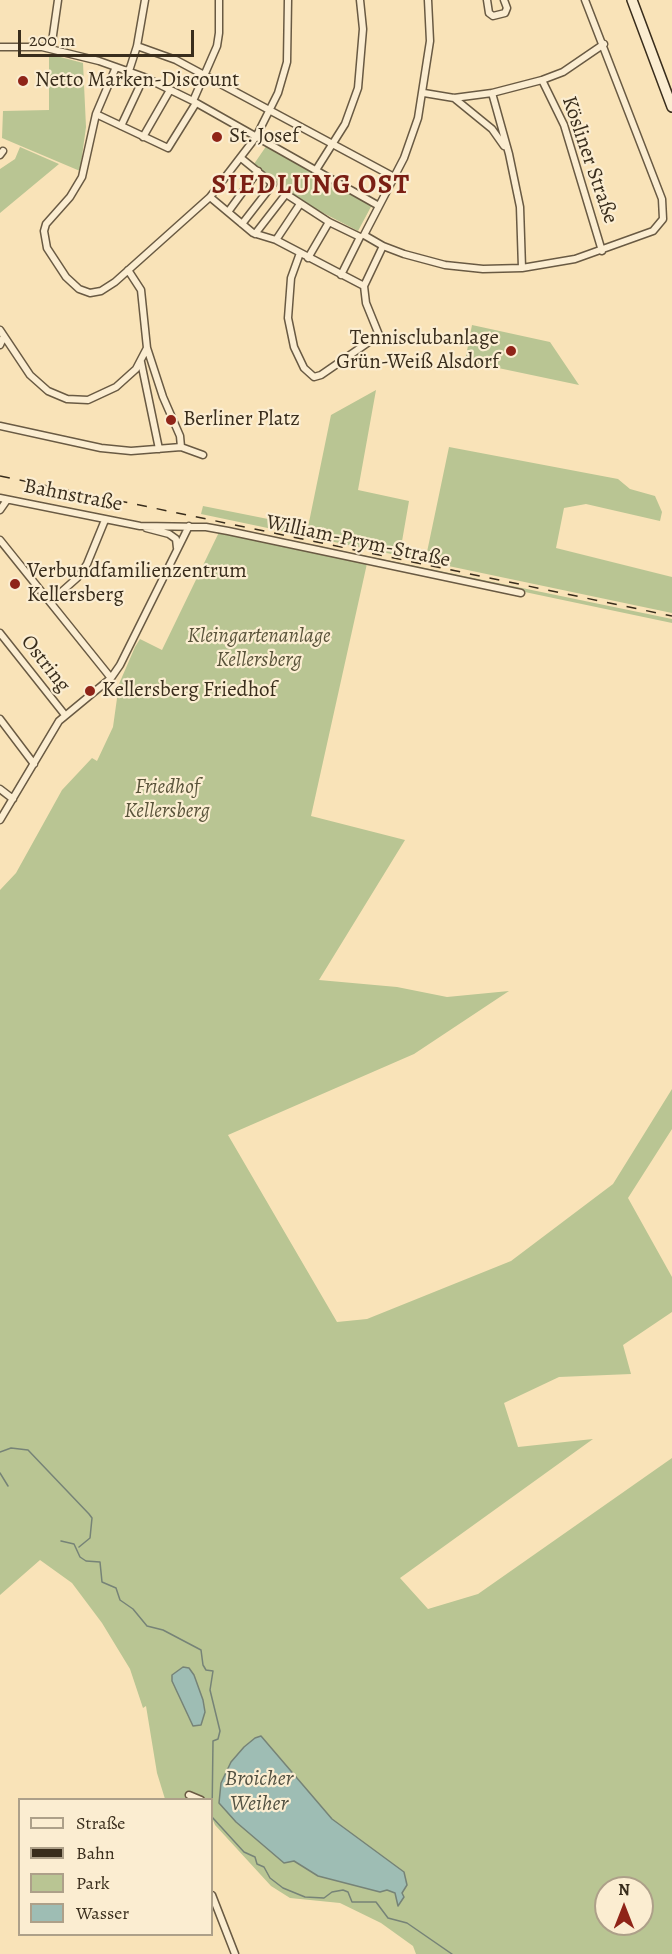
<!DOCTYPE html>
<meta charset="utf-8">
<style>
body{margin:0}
#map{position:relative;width:672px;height:1954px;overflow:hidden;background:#f9e3b8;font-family:Alegreya,serif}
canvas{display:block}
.legend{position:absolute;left:18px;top:1798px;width:195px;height:138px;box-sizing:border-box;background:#fbedd1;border:2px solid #ada089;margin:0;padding:8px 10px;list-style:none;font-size:18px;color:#392d1c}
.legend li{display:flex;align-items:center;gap:12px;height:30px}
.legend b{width:30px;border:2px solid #ada089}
.north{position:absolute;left:594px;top:1876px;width:60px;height:60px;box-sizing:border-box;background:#fbedd1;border:2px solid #ada089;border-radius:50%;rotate:0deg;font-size:16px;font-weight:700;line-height:24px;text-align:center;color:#392d1c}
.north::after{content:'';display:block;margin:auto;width:21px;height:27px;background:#8f2418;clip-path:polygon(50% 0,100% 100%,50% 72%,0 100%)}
.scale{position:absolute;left:18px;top:30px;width:176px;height:27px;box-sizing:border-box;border:3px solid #392d1c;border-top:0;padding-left:8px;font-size:18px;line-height:21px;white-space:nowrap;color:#392d1c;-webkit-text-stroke:4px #fbedd1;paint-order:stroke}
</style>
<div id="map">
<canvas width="672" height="1954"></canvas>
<ul class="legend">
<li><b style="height:8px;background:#fbedd1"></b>Straße</li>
<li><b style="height:8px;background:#392d1c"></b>Bahn</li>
<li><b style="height:16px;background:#b9c593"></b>Park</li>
<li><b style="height:16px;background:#9ebdb4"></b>Wasser</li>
</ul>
<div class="north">N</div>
<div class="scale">200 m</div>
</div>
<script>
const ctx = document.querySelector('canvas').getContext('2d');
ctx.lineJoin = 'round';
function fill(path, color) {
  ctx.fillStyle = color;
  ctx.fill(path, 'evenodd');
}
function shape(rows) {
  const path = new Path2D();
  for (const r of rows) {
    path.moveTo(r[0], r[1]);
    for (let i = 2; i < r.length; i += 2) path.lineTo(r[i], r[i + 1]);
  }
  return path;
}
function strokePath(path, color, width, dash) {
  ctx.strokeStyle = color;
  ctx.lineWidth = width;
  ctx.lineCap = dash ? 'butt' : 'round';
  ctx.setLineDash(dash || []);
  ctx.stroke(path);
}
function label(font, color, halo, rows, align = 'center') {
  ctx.font = font + ' Alegreya,serif';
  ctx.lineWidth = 4.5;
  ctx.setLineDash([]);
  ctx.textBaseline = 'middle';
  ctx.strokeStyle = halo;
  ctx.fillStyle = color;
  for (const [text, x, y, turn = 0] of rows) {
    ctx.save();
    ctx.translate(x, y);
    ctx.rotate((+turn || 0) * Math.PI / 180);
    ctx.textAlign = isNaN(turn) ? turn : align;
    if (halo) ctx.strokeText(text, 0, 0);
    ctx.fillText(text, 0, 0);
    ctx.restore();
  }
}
const green = shape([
 [49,54,83,63,86,127,80,171,2,138,3,111,49,110],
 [267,145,373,203,358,231,302,202,254,164],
 [20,147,59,164,0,213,0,169,15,159],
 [472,325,550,342,579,385,465,361],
 [376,390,358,490,409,501,401,547,427,552,449,447,618,479,630,489,655,496,662,512,660,521,586,504,564,508,556,548,672,577,672,613,201,514,203,506,308,527,331,415],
 [222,526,672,619,672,623,368,559,311,816,405,840,319,980,397,987,447,997,509,991,414,1054,228,1135,337,1322,367,1319,511,1261,613,1184,672,1089,672,1129,628,1198,672,1277,672,1312,623,1345,631,1374,559,1377,504,1403,518,1447,593,1439,400,1578,428,1609,478,1594,672,1458,672,1954,416,1954,413,1946,381,1923,340,1903,290,1898,271,1886,215,1825,212,1818,212,1800,165,1799,157,1773,146,1706,143,1708,130,1669,102,1623,72,1583,40,1560,0,1595,0,890,16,873,62,790,92,758,97,761,113,727,119,684,135,647,140,639,162,650],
 [606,1888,642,1888,642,1924,606,1924]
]);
const water = shape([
 [183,1667,189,1668,194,1675,203,1700,205,1712,201,1725,193,1726,172,1681,172,1675,183,1667],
 [261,1736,332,1819,404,1872,407,1885,402,1893,404,1897,398,1906,395,1893,387,1890,380,1892,318,1876,294,1861,284,1863,236,1822,219,1803,221,1783,231,1762,244,1747,255,1738,261,1736]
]);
const stream = shape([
 [0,1452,11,1448,28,1450,89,1514,92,1518,90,1538,79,1547],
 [0,1473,8,1486],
 [61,1541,74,1544,80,1557,86,1561,100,1562,102,1582,116,1588,120,1600,133,1609,147,1626,163,1630,201,1650,203,1665,206,1670,213,1671,210,1690,220,1731,218,1739,213,1741,212,1817,244,1852,255,1857,257,1864,264,1867,270,1878,283,1888,305,1897,324,1898,332,1892,343,1890,348,1892,352,1902,376,1902,388,1918,407,1923,452,1954]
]);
const street = shape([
 [428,0,430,41,418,118,404,158,364,235,383,246,404,254,445,265,483,269,522,268,575,259,653,231,663,219,662,199,585,0],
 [487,0,489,13,493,16,505,13,507,8,504,0],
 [137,46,176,60,394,177],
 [0,47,42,47,99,61,144,77,193,101,379,206],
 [51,49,58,0],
 [116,67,96,114,82,177,70,197,46,224,44,231,47,248,66,277,79,289,90,293,101,291,115,282,210,197,256,137,278,93,287,62,288,0],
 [129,71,137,46,145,0],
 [542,80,564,125,602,251],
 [424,93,454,98,492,93,542,80,563,72,604,44],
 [492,93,509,154,520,207,522,268],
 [454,98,492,129,504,146],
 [193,101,217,46,219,33,219,0],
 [96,114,168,148,196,103],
 [121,126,144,77],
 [143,137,170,90],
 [0,155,3,151],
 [241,158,273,184,242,224],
 [316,170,345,124,358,88,363,29,360,0],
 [210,197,253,233,276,240,364,286],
 [228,212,258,171],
 [255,234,286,194,329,222,360,237,341,275],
 [276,240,300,204],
 [300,253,291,278,288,318,294,347,304,368,314,377,321,375,379,335,366,303,364,286,383,246],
 [308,258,329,222],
 [128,270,141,290,147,348,163,397,180,436,181,447],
 [0,330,30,375,48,391,67,399,88,400,116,387,136,369,147,348],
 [0,345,4,336],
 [141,362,159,449],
 [0,426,101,448,131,451,181,447,203,455],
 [0,498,140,526,206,527,228,531,521,593],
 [0,510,7,500],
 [146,528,169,534,176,539,177,548],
 [0,540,111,678],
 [50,602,77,578,87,564,105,520],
 [0,633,65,715],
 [0,719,34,764],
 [0,789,13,799],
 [0,820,59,721,111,678,120,665,189,526],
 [189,1795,201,1800],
 [212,1895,235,1954]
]);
const secondary = shape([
 [632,0,672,107]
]);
const rail = shape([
 [0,476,672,616]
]);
const markers = [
 [23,81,6,"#8f2418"],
 [217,137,6,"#8f2418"],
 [511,351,6,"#8f2418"],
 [171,420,6,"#8f2418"],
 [15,584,6,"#8f2418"],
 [90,691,6,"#8f2418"]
];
const poiNames = [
 ["Netto Marken-Discount",35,81],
 ["St. Josef",229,137],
 ["Tennisclubanlage",499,339,"right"],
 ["Grün-Weiß Alsdorf",499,363,"right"],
 ["Berliner Platz",183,420],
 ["Verbundfamilienzentrum",27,572],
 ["Kellersberg",27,596],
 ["Kellersberg Friedhof",102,691]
];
const streetNames = [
 ["Kösliner Straße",589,160,71],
 ["Bahnstraße",73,496,11],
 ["William-Prym-Straße",358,542,12],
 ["Ostring",45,664,52]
];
const parkNames = [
 ["Kleingartenanlage",259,637],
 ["Kellersberg",259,661],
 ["Friedhof",167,788],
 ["Kellersberg",167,812]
];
const waterNames = [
 ["Broicher",259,1780],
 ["Weiher",259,1805]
];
const districtNames = [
 ["SIEDLUNG OST",311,186]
];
fill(green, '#b9c593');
fill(water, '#9ebdb4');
strokePath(water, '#768377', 1.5);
strokePath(stream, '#768377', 1.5);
strokePath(street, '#695a43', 9);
strokePath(secondary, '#392d1c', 12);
strokePath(street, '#fbedd1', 6);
strokePath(secondary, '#fbedd1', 9);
strokePath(rail, '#392d1c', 1.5, [10, 10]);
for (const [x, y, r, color] of markers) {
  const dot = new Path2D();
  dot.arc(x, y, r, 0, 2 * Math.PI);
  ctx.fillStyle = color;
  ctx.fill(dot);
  strokePath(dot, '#fbedd1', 2);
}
label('21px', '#392d1c', '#fbedd1', poiNames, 'left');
label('21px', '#392d1c', '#fbedd1', streetNames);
label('italic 21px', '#59533a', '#fbedd1', parkNames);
label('italic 22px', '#525142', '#fbedd1', waterNames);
ctx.letterSpacing = '1.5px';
label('bold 27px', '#7a1f14', '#fbedd1', districtNames);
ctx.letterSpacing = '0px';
</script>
